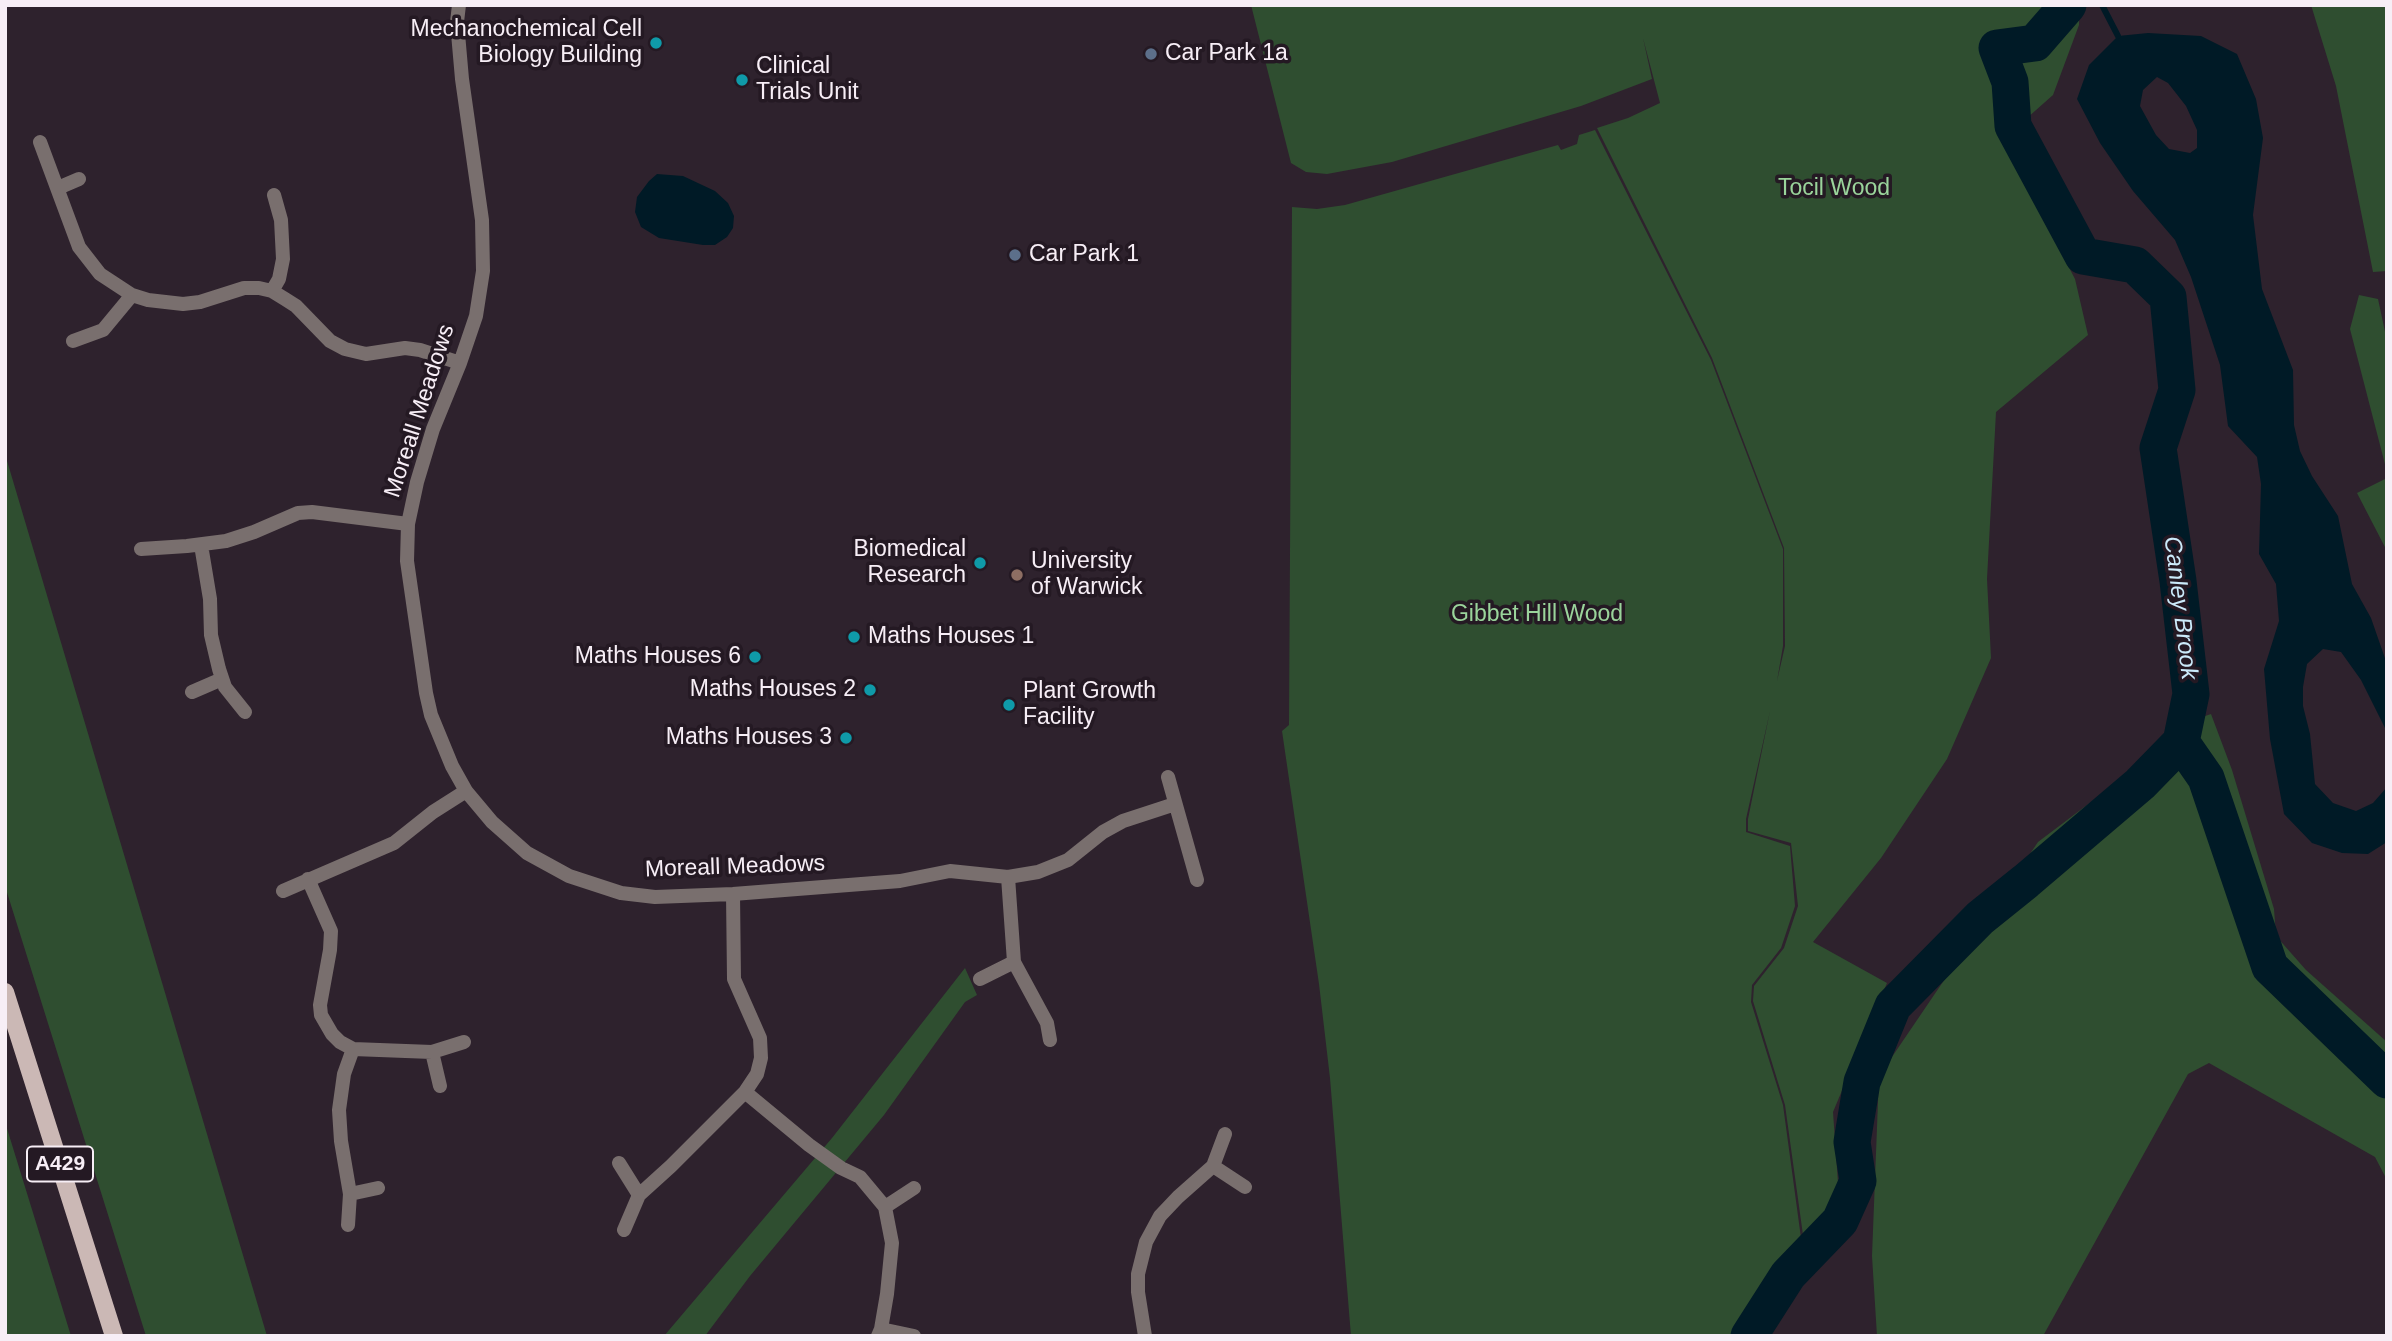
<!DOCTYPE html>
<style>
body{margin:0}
#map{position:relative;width:2392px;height:1341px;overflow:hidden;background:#2e222d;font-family:Arial,sans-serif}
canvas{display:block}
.frame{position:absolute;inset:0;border:7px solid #f7eef6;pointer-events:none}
</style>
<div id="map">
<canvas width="2392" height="1341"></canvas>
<div class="frame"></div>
</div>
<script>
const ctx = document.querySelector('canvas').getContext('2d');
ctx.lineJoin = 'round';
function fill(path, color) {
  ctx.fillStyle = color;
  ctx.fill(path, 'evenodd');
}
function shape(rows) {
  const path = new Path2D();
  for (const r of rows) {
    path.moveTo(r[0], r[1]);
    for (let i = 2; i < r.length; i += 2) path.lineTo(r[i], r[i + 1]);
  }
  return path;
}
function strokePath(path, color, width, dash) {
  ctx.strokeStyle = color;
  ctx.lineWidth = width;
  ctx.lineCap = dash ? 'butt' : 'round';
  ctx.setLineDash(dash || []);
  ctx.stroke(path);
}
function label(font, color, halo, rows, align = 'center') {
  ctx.font = font + ' Arial,sans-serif';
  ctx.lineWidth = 7;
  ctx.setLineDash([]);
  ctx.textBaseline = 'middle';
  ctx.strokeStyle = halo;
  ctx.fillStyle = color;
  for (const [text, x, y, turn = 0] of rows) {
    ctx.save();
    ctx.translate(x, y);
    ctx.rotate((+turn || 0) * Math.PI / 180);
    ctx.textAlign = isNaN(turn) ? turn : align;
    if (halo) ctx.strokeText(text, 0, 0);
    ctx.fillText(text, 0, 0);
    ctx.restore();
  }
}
const green = shape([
 [1251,5,2079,5,2079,25,2053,95,2009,134,2040,212,2075,279,2088,335,1996,412,1987,579,1991,658,1947,759,1881,858,1813,942,1887,983,1833,1112,1839,1197,1803,1235,1785,1105,1753,1001,1754,986,1784,948,1798,906,1791,843,1748,831,1748,819,1770,711,1746,819,1746,832,1790,846,1795,906,1781,948,1752,985,1751,1002,1783,1105,1801,1238,1763,1289,1738,1336,1351,1336,1330,1078,1319,984,1282,731,1289,725,1292,207,1317,209,1345,205,1558,145,1561,150,1577,144,1579,135,1595,130,1711,360,1783,549,1783,646,1777,681,1785,646,1784,548,1712,358,1597,128,1628,118,1660,103,1643,38,1652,79,1581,106,1392,162,1327,174,1306,172,1291,163],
 [2311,5,2387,5,2387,271,2373,272,2336,86],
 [2359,295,2378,299,2387,341,2387,472,2350,329],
 [5,454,267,1336,146,1336,5,886],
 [2387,478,2387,551,2357,493],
 [2211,714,2232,770,2274,909,2276,936,2306,970,2387,1042,2387,1180,2375,1157,2209,1063,2188,1074,2043,1336,1877,1336,1872,1256,1879,1076,2038,842,2132,771,2176,726],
 [965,968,977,995,965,1002,884,1115,750,1276,705,1336,664,1336,832,1138],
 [5,1122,71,1336,5,1336]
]);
const water = shape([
 [2148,33,2201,36,2237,54,2256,99,2263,138,2253,215,2262,289,2293,370,2294,425,2300,451,2312,476,2338,516,2352,584,2371,618,2387,664,2387,732,2361,680,2341,652,2323,649,2307,664,2303,687,2303,706,2310,734,2315,784,2333,803,2356,811,2373,803,2387,787,2387,842,2368,854,2342,853,2312,843,2284,814,2270,739,2264,669,2279,621,2276,584,2259,554,2261,484,2257,457,2228,426,2220,365,2191,277,2175,240,2133,191,2100,143,2077,99,2089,65,2118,36],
 [2157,77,2168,83,2186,106,2197,130,2197,148,2190,153,2169,149,2156,135,2140,106,2143,90],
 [657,174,683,176,715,191,728,203,734,216,733,228,727,237,715,245,703,245,659,238,641,227,635,212,637,197,649,181]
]);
const stream = shape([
 [2102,5,2118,36]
]);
const river = shape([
 [2181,742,2206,778,2270,967,2387,1080],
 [1749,1336,1788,1275,1840,1221,1858,1181,1852,1142,1862,1082,1893,1006,1980,918,2026,881,2140,784,2181,742,2191,694,2178,581,2158,448,2177,390,2168,297,2135,265,2083,256,2013,126,2010,82,1997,48,2035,43,2068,5]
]);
const street = shape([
 [459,5,457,22,462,79,482,220,483,271,476,316,460,363,433,429,417,482,408,524,407,561,426,693,431,715,452,766,466,791,492,822,527,853,569,876,621,893,655,897,733,894,900,881,950,871,1008,877,1038,872,1068,860,1103,832,1123,821,1175,804],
 [40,142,79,247,100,274,132,295,148,300,183,304,200,302,244,288,259,288,272,291,285,299,296,306,330,341,345,349,366,354,405,348,420,350,460,363],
 [58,188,79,179],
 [272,291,279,279,283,259,281,220,274,195],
 [73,341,103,330,132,295],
 [201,545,210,599,211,635,219,669,225,687,245,712],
 [141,549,187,546,226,541,254,532,298,513,312,512,408,524],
 [192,692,222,679],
 [1168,777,1197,880],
 [308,879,331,931,330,950,320,1005,321,1015,332,1034,340,1042,353,1049,432,1052],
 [283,891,394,843,433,812,466,791],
 [1014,962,1047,1023,1050,1040],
 [980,979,1014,962,1008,877],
 [440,1086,432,1052,464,1042],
 [745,1092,809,1145,841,1168,860,1177,885,1207,892,1243,887,1294,881,1329,878,1336],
 [1225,1134,1213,1166,1245,1187],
 [619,1163,639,1195,624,1230],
 [350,1194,341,1141,339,1110,344,1074,353,1049],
 [639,1195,671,1166,745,1092,757,1074,761,1058,760,1038,734,979,733,894],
 [885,1207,914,1188],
 [348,1225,350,1194,378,1188],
 [881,1329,914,1336],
 [1145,1336,1138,1292,1138,1274,1146,1242,1160,1216,1178,1197,1213,1166]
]);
const primary = shape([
 [5,992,114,1336]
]);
const markers = [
 [656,43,7,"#0f9aa8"],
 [1151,54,7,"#5c6f8a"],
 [742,80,7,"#0f9aa8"],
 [1015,255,7,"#5c6f8a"],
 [980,563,7,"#0f9aa8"],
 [1017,575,7,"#8d6e63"],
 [854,637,7,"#0f9aa8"],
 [755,657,7,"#0f9aa8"],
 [870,690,7,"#0f9aa8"],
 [1009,705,7,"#0f9aa8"],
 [846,738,7,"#0f9aa8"]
];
const shields = [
 [60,1164,66]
];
const shieldNames = [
 ["A429",60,1164]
];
const poiNames = [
 ["Mechanochemical Cell",642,30,"right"],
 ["Biology Building",642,56,"right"],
 ["Car Park 1a",1165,54],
 ["Clinical",756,67],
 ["Trials Unit",756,93],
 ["Car Park 1",1029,255],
 ["Biomedical",966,550,"right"],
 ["Research",966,576,"right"],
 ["University",1031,562],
 ["of Warwick",1031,588],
 ["Maths Houses 1",868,637],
 ["Maths Houses 6",741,657,"right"],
 ["Maths Houses 2",856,690,"right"],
 ["Plant Growth",1023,692],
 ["Facility",1023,718],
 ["Maths Houses 3",832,738,"right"]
];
const parkNames = [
 ["Tocil Wood",1834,189],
 ["Gibbet Hill Wood",1537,615]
];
const streetNames = [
 ["Moreall Meadows",420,411,-72],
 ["Moreall Meadows",735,867,-2]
];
const waterNames = [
 ["Canley Brook",2180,608,83]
];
fill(green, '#2f4e30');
fill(water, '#001a26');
strokePath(stream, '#001a26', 6);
strokePath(river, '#001a26', 37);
strokePath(street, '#796f6e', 14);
strokePath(primary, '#cbb8b5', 18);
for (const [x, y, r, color] of markers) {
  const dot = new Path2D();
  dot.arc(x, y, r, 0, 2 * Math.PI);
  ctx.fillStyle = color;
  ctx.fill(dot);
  strokePath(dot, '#241923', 2.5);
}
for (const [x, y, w] of shields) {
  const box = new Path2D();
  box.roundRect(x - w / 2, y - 17.5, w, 35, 5);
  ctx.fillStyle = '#241923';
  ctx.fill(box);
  strokePath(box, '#f7eef6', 2);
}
label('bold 21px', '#f7eef6', null, shieldNames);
label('23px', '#f7eef6', '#241923', poiNames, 'left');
label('23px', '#9ad49b', '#241923', parkNames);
label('23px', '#f7eef6', '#241923', streetNames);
label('italic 24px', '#cbeafa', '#241923', waterNames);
</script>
